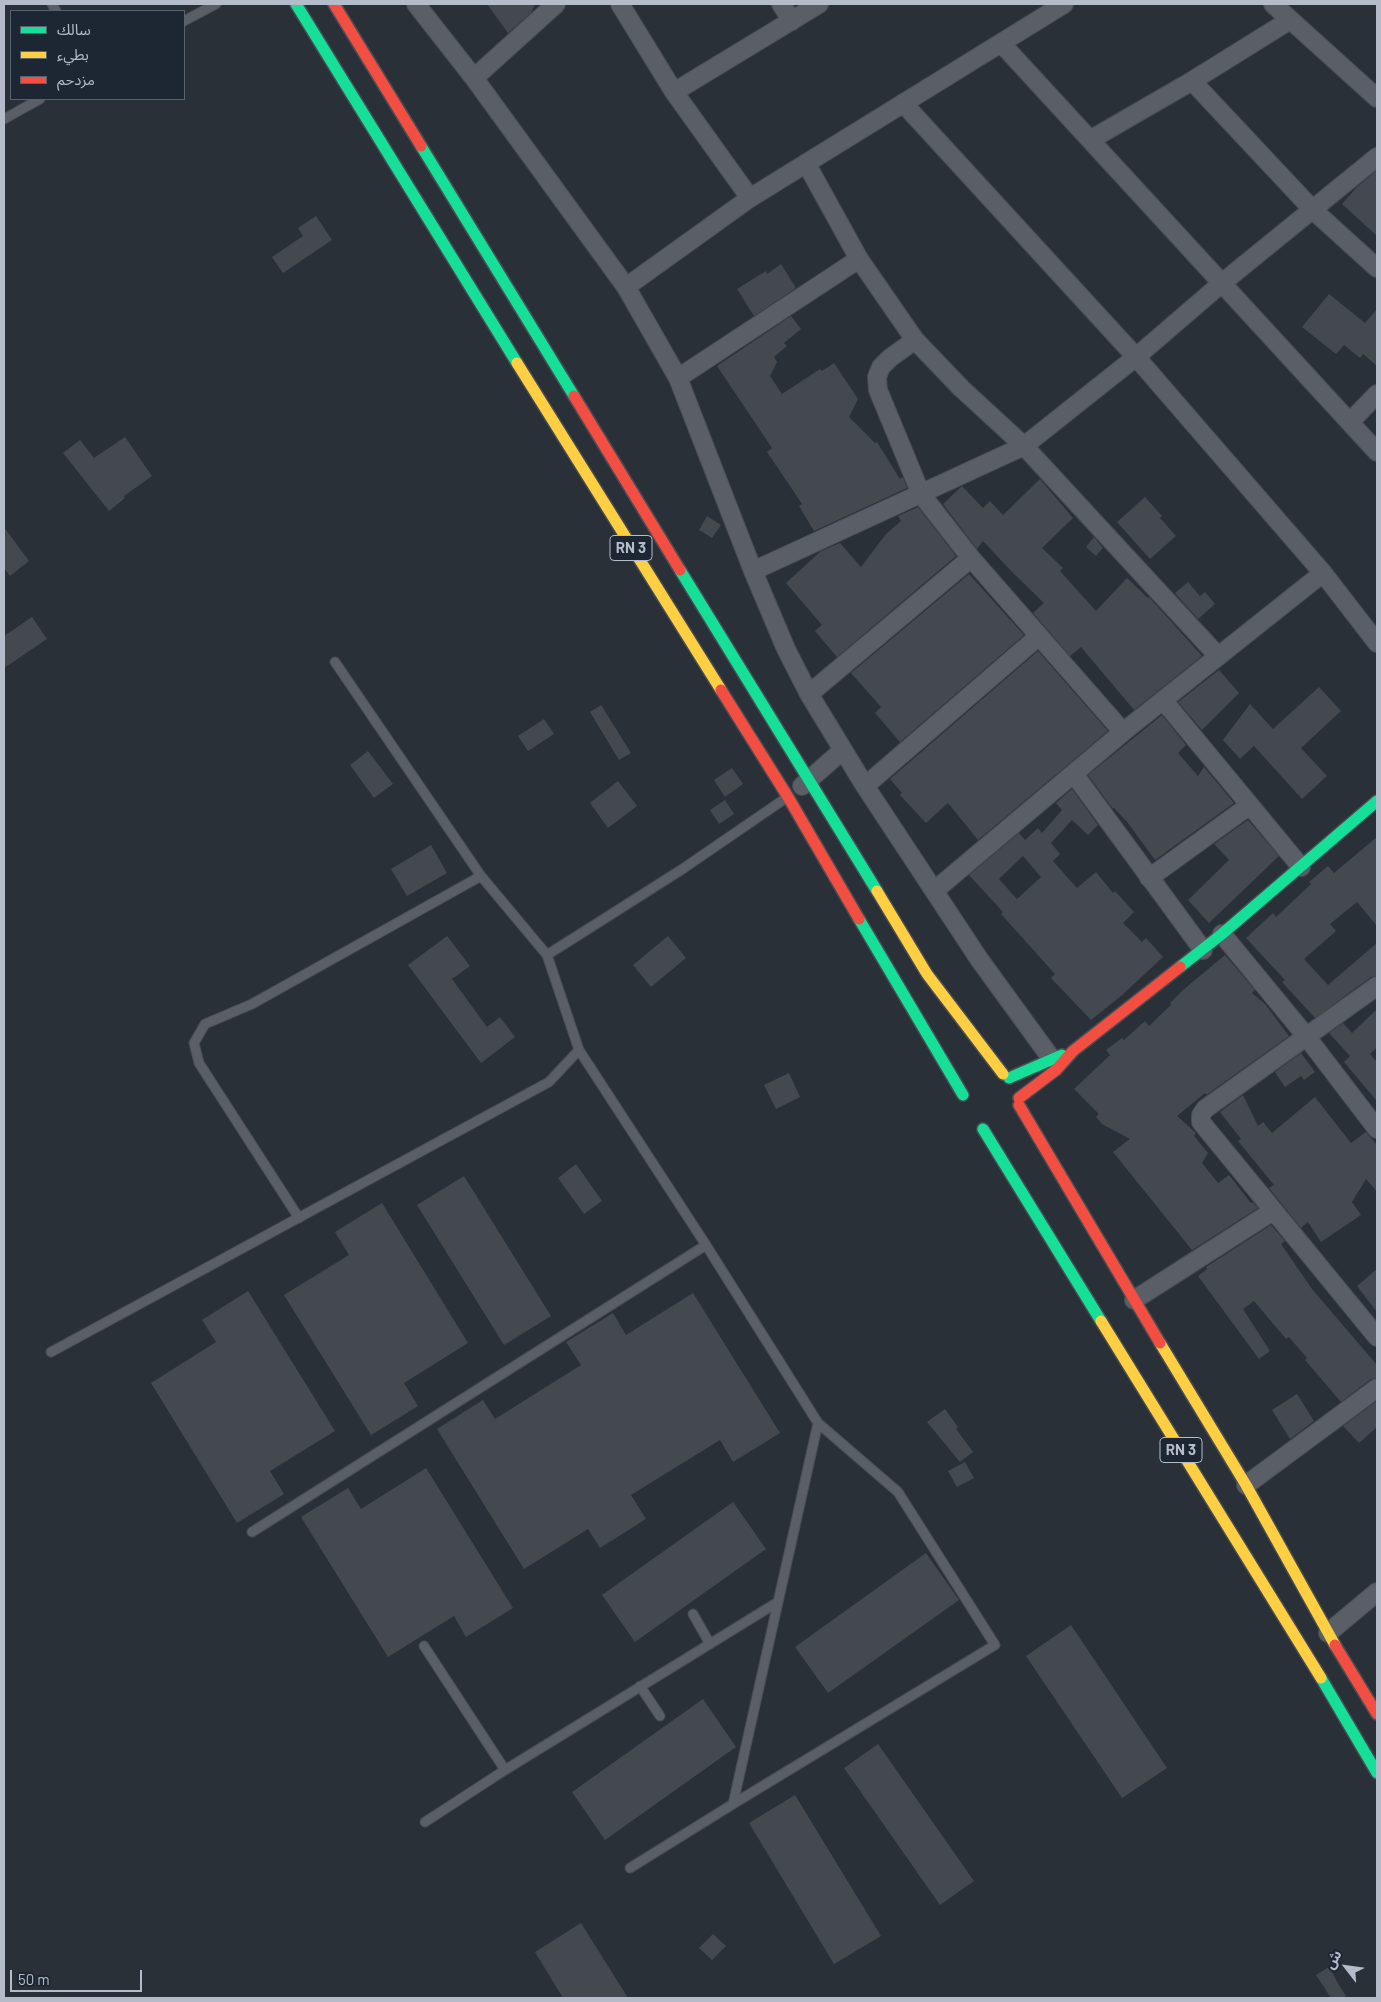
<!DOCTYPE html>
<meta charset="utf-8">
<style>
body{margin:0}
#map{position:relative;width:1381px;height:2002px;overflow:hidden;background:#2a3038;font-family:Barlow,"Noto Sans Arabic",sans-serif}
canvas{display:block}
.frame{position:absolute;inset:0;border:5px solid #b4bcc9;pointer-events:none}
.legend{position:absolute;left:10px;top:10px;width:175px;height:90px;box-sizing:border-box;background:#1d2633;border:1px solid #59626f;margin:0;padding:6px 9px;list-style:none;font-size:15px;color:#b4bcc9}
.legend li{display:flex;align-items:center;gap:10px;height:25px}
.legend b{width:25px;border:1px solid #59626f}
.north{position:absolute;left:1321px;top:1942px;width:50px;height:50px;-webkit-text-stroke:4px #1d2633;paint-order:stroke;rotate:300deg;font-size:14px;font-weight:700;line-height:20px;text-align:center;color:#b4bcc9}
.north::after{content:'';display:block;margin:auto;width:18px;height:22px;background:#b4bcc9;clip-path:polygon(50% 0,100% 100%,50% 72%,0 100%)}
.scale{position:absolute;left:10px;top:1970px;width:132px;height:22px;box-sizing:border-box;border:2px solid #b4bcc9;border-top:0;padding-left:6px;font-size:15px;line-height:18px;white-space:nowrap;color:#b4bcc9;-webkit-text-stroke:4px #1d2633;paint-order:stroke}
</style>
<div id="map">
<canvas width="1381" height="2002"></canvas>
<div class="frame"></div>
<ul class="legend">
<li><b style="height:6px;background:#16e098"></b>سالك</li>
<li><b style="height:6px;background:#ffcf43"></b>بطيء</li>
<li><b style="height:6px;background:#f24e42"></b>مزدحم</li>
</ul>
<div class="north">ش</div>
<div class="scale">50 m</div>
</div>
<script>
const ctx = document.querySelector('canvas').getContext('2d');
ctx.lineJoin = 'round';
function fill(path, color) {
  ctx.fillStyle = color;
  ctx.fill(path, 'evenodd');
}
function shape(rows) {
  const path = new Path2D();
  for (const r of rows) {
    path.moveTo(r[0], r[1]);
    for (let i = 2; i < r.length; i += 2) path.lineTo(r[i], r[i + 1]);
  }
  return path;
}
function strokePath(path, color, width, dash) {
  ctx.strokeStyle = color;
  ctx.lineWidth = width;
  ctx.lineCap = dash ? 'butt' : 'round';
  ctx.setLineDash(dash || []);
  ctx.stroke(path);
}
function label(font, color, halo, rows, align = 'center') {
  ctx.font = font + ' Barlow,sans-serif';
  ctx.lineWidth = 4;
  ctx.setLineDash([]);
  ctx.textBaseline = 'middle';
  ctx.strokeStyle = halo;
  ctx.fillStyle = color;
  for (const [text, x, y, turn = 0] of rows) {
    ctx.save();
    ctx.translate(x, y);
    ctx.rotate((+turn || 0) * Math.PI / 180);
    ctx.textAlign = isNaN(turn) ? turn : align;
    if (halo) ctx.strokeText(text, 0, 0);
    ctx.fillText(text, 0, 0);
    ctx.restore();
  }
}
const building = shape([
 [487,4,535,4,531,13,508,33],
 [1377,170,1377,236,1342,204,1356,188],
 [316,216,332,240,283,273,272,257,303,236,298,228],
 [781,264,796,288,754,316,737,289,766,271,767,274],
 [1329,294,1365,323,1377,309,1377,366,1363,354,1360,358,1344,345,1336,354,1302,327],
 [791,316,801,329,784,343,787,346,774,357,777,362,770,376,782,394,820,369,822,371,834,363,858,399,849,417,875,443,877,442,900,479,903,477,907,488,814,531,799,506,802,504,767,452,772,448,717,366],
 [125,437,152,476,124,496,125,498,109,511,63,453,80,440,94,458],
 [1040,479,1073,518,1042,548,1063,568,1060,571,1096,611,1127,578,1148,598,1149,597,1202,656,1134,710,1081,647,1070,656,1033,613,1044,603,1012,572,983,541,977,549,943,504,962,486,983,508,990,501,1003,515],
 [1145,497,1162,516,1160,518,1176,536,1150,559,1117,522],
 [918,507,956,556,837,657,815,631,822,625,786,583,821,551,840,543,861,567,886,534,901,521,898,516],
 [707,516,721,525,712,538,699,530],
 [4,527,29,561,10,576,4,568],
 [1094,537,1103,548,1096,556,1086,547],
 [969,574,1024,635,900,742,875,713,881,707,851,673],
 [1188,582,1200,596,1205,592,1215,604,1198,619,1175,593],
 [32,617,47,639,4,668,4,636],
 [1038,651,1108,731,978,840,948,803,926,823,900,795,902,793,890,779],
 [1219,670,1239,693,1202,730,1178,702],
 [1319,687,1341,711,1301,748,1327,776,1302,799,1254,746,1240,759,1223,740,1250,704,1273,729],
 [601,705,631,753,619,760,590,712],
 [1162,715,1186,745,1178,753,1198,776,1204,767,1234,803,1155,860,1128,823,1114,808,1113,809,1088,775],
 [544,719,554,734,528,751,518,736],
 [368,751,393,784,374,798,350,765],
 [732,768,743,784,725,797,714,780],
 [618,781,637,806,608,828,590,803],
 [1072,789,1098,825,1088,835,1072,820,1051,843,1060,854,1053,861,1077,888,1096,872,1113,893,1115,891,1134,912,1123,923,1142,942,1146,938,1163,957,1121,996,1091,1020,1051,978,1055,974,1001,914,1003,912,969,875,1019,833,1025,840,1038,828,1042,833,1062,810,1056,803],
 [1023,856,1041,877,1017,899,999,879],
 [725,800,734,814,719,824,710,810],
 [1248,820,1279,856,1209,923,1188,900,1229,860,1214,844],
 [1377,837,1377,926,1357,902,1330,924,1336,931,1304,959,1328,985,1377,943,1377,976,1371,977,1315,1018,1282,982,1285,980,1246,938,1273,913,1276,917,1311,884,1309,882,1328,866,1334,873],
 [431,845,447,873,407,896,391,869],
 [447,936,470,966,452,979,487,1027,500,1017,515,1037,481,1063,408,965],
 [668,936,686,958,651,987,633,965],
 [1225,955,1255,990,1252,993,1265,1004,1289,1036,1206,1095,1205,1093,1177,1116,1196,1133,1194,1136,1208,1153,1202,1163,1218,1183,1229,1175,1251,1203,1253,1202,1258,1208,1192,1250,1113,1152,1130,1139,1102,1124,1096,1117,1099,1114,1074,1089,1110,1055,1106,1050,1122,1038,1124,1040,1145,1021,1149,1026,1171,1005,1170,1003,1183,990],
 [1377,1009,1377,1047,1370,1054,1377,1062,1377,1101,1344,1062,1350,1056,1329,1033,1343,1023,1352,1033],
 [1301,1053,1315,1072,1304,1080,1301,1076,1285,1087,1275,1072],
 [789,1073,800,1097,776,1109,764,1085],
 [1243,1095,1258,1126,1263,1122,1272,1133,1315,1097,1351,1143,1366,1132,1377,1145,1377,1192,1366,1179,1352,1202,1361,1215,1321,1242,1308,1222,1301,1228,1269,1188,1274,1185,1238,1141,1241,1139,1220,1112],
 [576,1164,602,1201,584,1214,558,1178],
 [464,1176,551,1316,504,1345,417,1205],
 [382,1203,468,1343,404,1383,418,1406,371,1435,284,1295,349,1255,335,1232],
 [1271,1225,1285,1241,1281,1244,1312,1289,1377,1365,1377,1378,1371,1379,1341,1402,1305,1360,1307,1358,1289,1337,1286,1339,1254,1301,1243,1309,1270,1351,1259,1359,1198,1276,1207,1269,1206,1267],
 [1377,1269,1377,1312,1357,1286],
 [248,1291,335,1431,270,1471,284,1494,237,1523,151,1383,216,1342,202,1320],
 [693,1293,780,1433,733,1462,720,1440,631,1495,646,1519,600,1548,588,1529,524,1569,437,1429,483,1400,495,1419,581,1365,566,1342,613,1313,626,1335],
 [1297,1394,1314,1421,1290,1439,1272,1410],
 [1377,1401,1377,1427,1359,1443,1343,1426],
 [945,1409,958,1427,956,1429,973,1452,960,1462,927,1422],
 [965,1462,974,1478,957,1487,948,1471],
 [426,1468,513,1608,466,1637,454,1616,388,1657,301,1517,348,1488,361,1509],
 [733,1502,766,1549,635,1642,602,1595],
 [926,1553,959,1600,828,1693,795,1647],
 [1071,1625,1167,1768,1122,1798,1026,1656],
 [703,1699,736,1747,605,1840,572,1792],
 [878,1744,974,1881,940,1905,844,1768],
 [795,1795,881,1936,834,1964,749,1823],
 [581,1923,628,1998,563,1998,535,1952],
 [713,1934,726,1946,712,1960,699,1948],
 [1329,1967,1339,1985,1347,1998,1331,1998,1316,1975]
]);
const lane = shape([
 [52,4,56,11],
 [184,21,216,4],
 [4,119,40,99],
 [335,662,481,876,547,955,681,870,786,798],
 [547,955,579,1050,706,1245,818,1423,733,1804,630,1868],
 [299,1218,199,1063,194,1043,205,1024,252,1004,481,876],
 [51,1352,549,1082,579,1050],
 [252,1532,706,1245],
 [693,1614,710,1644],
 [424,1646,505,1770,778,1602],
 [640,1686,660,1716],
 [733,1804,995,1645,898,1492,818,1423],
 [425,1822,505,1770]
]);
const street = shape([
 [416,4,474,78,626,287,678,378,753,571,786,649,809,694,865,786],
 [620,4,674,92,750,198],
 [781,4,792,21],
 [1273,4,1377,98],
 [1001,43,1377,452],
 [474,78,556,4],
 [1192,81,1313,210,1377,268],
 [674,92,819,4],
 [903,103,1136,357,1323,573,1377,643],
 [1090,140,1192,81,1290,20],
 [806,163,859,259,915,340,961,388,1024,446,1218,656],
 [626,287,750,198,1064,4],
 [915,340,890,358,881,367,877,377,878,390,921,494,971,558,1123,732],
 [678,378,859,259],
 [1350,422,1377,394],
 [753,571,1024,446,1136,357,1222,283,1377,157],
 [1039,636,865,786,979,959,1051,1058],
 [809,694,971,558],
 [1163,700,1301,867],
 [1074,774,1203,950],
 [802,786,843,750],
 [1149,878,1250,805],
 [934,891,1123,732,1323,573],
 [1222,934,1306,1036,1377,1129],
 [1377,986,1205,1109,1201,1115,1201,1122,1377,1337],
 [1134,1300,1273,1211],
 [1246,1485,1377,1388],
 [1328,1633,1377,1592]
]);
const fast = shape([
 [296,4,517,363],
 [421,146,574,396],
 [680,570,877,891],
 [859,919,963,1095],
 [1180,967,1222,934,1377,801],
 [1009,1078,1062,1055],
 [983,1129,1101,1321],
 [1321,1678,1377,1773]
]);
const slow = shape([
 [517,363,721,690],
 [877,891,927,974,1003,1074],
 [1101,1321,1321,1678],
 [1160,1343,1246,1485,1335,1645]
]);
const jam = shape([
 [334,4,421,146],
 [574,396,680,570],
 [721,690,788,797,859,919],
 [1019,1098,1056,1070,1073,1051,1180,967],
 [1019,1105,1160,1343],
 [1335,1645,1377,1714]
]);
const shields = [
 [631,548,42],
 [1181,1450,42]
];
const shieldNames = [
 ["RN 3",631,548],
 ["RN 3",1181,1450]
];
fill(building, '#444950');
strokePath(lane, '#484c53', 11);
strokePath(street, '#484c53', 20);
strokePath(fast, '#484c53', 14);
strokePath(slow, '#484c53', 14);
strokePath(jam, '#484c53', 14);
strokePath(lane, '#5a5e66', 9);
strokePath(street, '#5a5e66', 18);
strokePath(fast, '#16e098', 11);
strokePath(slow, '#ffcf43', 11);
strokePath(jam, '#f24e42', 11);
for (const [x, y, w] of shields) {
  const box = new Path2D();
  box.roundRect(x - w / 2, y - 12.5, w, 25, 4);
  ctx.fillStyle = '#1d2633';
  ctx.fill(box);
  strokePath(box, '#b4bcc9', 1);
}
label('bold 15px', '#b4bcc9', null, shieldNames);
</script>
